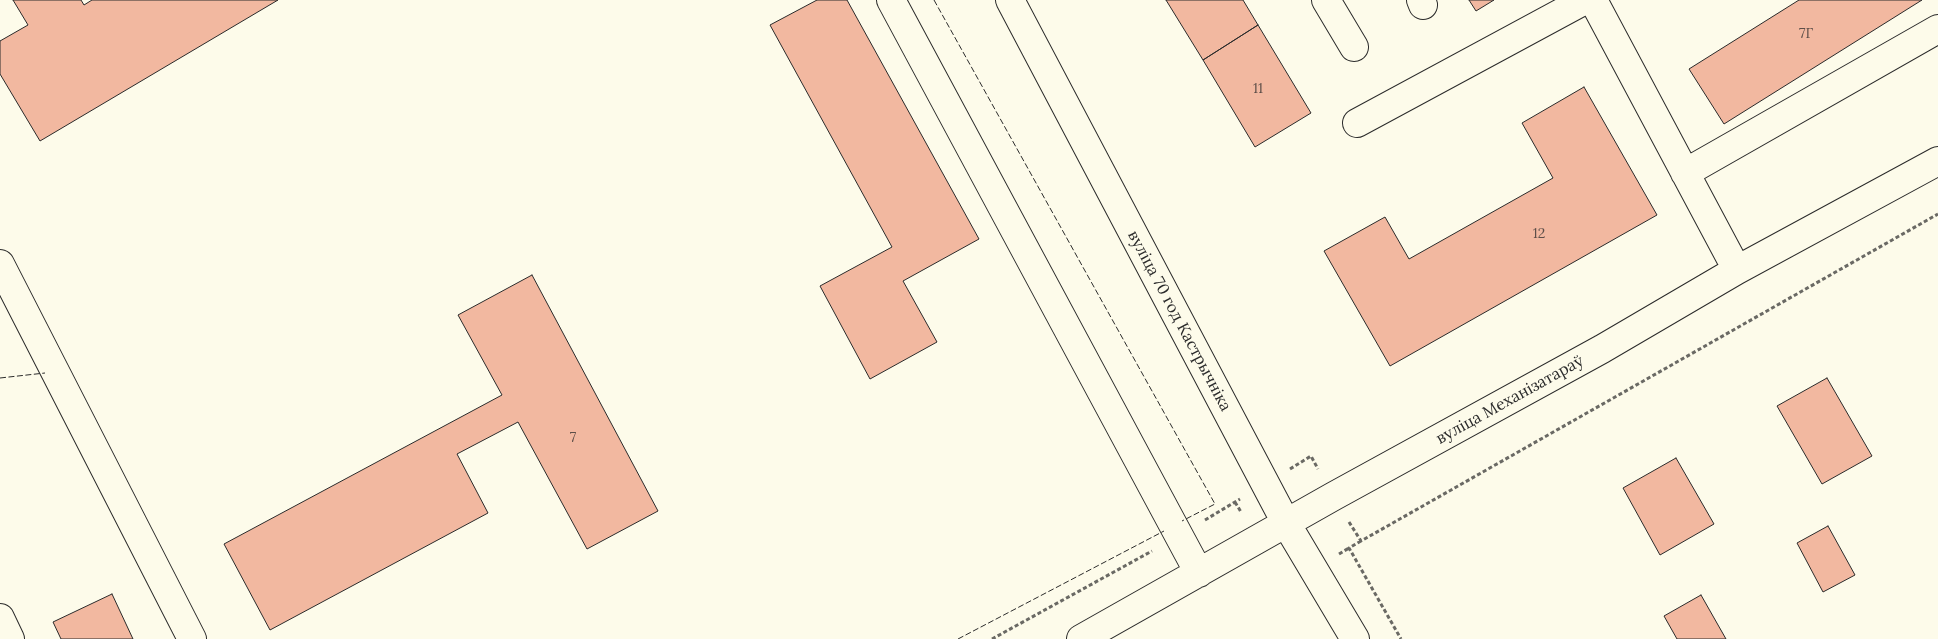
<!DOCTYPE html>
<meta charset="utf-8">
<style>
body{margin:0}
canvas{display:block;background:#fdfbea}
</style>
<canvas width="1938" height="639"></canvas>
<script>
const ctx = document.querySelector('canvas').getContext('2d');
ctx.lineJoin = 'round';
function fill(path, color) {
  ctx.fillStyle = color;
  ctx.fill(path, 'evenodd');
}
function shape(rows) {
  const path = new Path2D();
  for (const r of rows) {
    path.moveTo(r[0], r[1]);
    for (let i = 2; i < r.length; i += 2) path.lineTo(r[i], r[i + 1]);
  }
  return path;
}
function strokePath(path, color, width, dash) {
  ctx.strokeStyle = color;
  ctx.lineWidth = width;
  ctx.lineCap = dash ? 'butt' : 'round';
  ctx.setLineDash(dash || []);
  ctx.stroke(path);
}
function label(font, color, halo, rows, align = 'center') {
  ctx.font = font + ' Lora,serif';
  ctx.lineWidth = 4;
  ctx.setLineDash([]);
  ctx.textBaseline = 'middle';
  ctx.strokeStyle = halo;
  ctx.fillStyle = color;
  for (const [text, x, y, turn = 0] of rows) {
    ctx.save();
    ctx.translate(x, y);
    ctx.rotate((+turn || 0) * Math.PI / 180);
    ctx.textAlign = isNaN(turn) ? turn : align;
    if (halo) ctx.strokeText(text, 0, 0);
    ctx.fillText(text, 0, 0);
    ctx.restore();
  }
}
const building = shape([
 [13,0,81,0,84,5,92,0,278,0,40,141,0,74,0,41,28,25,13,0],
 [817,0,847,0,979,239,903,281,937,342,870,379,820,286,892,247,770,25,817,0],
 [1166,0,1243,0,1258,25,1203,60,1166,0],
 [1469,0,1494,0,1476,11,1469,0],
 [1799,0,1922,0,1724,124,1689,69,1799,0],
 [1258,25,1311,113,1255,147,1203,60,1258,25],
 [1584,87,1657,215,1390,366,1324,251,1385,217,1409,259,1553,178,1522,123,1584,87],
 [532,275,658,511,587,549,518,422,457,454,488,513,270,630,224,544,502,395,458,315,532,275],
 [1827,378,1872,456,1822,484,1777,406,1827,378],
 [1676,458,1714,524,1660,555,1623,488,1676,458],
 [1828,526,1855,575,1823,592,1797,543,1828,526],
 [112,594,133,639,61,639,53,622,112,594],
 [1701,595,1726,639,1677,639,1664,616,1701,595]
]);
const path = shape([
 [1290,469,1311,456,1318,469],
 [1235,502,1241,512],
 [1205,520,1240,499],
 [1349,522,1361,541,1938,214],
 [1361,541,1349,548,1401,639],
 [1339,554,1349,548],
 [992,639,1152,551]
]);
const minor = shape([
 [891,0,1199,573],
 [1010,0,1286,523,1355,639],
 [1326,0,1354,47],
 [1421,0,1423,5],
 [1593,0,1737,270],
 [1357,123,1585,0],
 [1685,173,1938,29],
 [0,264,192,639],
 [0,618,10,639],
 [1081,639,1334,496,1602,349,1737,270,1938,161]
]);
const fence = shape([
 [934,0,1215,504,1182,521],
 [0,378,45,373],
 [958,639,1164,531]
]);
const numberNames = [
 ["7Г",1806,34],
 ["11",1258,89],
 ["12",1539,234],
 ["7",573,438]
];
const streetNames = [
 ["вуліца 70 год Кастрычніка",1179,321,62],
 ["вуліца Механізатараў",1510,400,-29]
];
fill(building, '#f2b8a0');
strokePath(building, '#2b2b2b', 1);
strokePath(minor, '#2b2b2b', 30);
strokePath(path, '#6a6964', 3, [4, 2.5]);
strokePath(minor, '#fdfbea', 28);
strokePath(fence, '#2b2b2b', 1, [6, 2.5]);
label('14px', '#5d4e48', null, numberNames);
label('16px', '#2b2b2b', '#fdfbea', streetNames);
</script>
